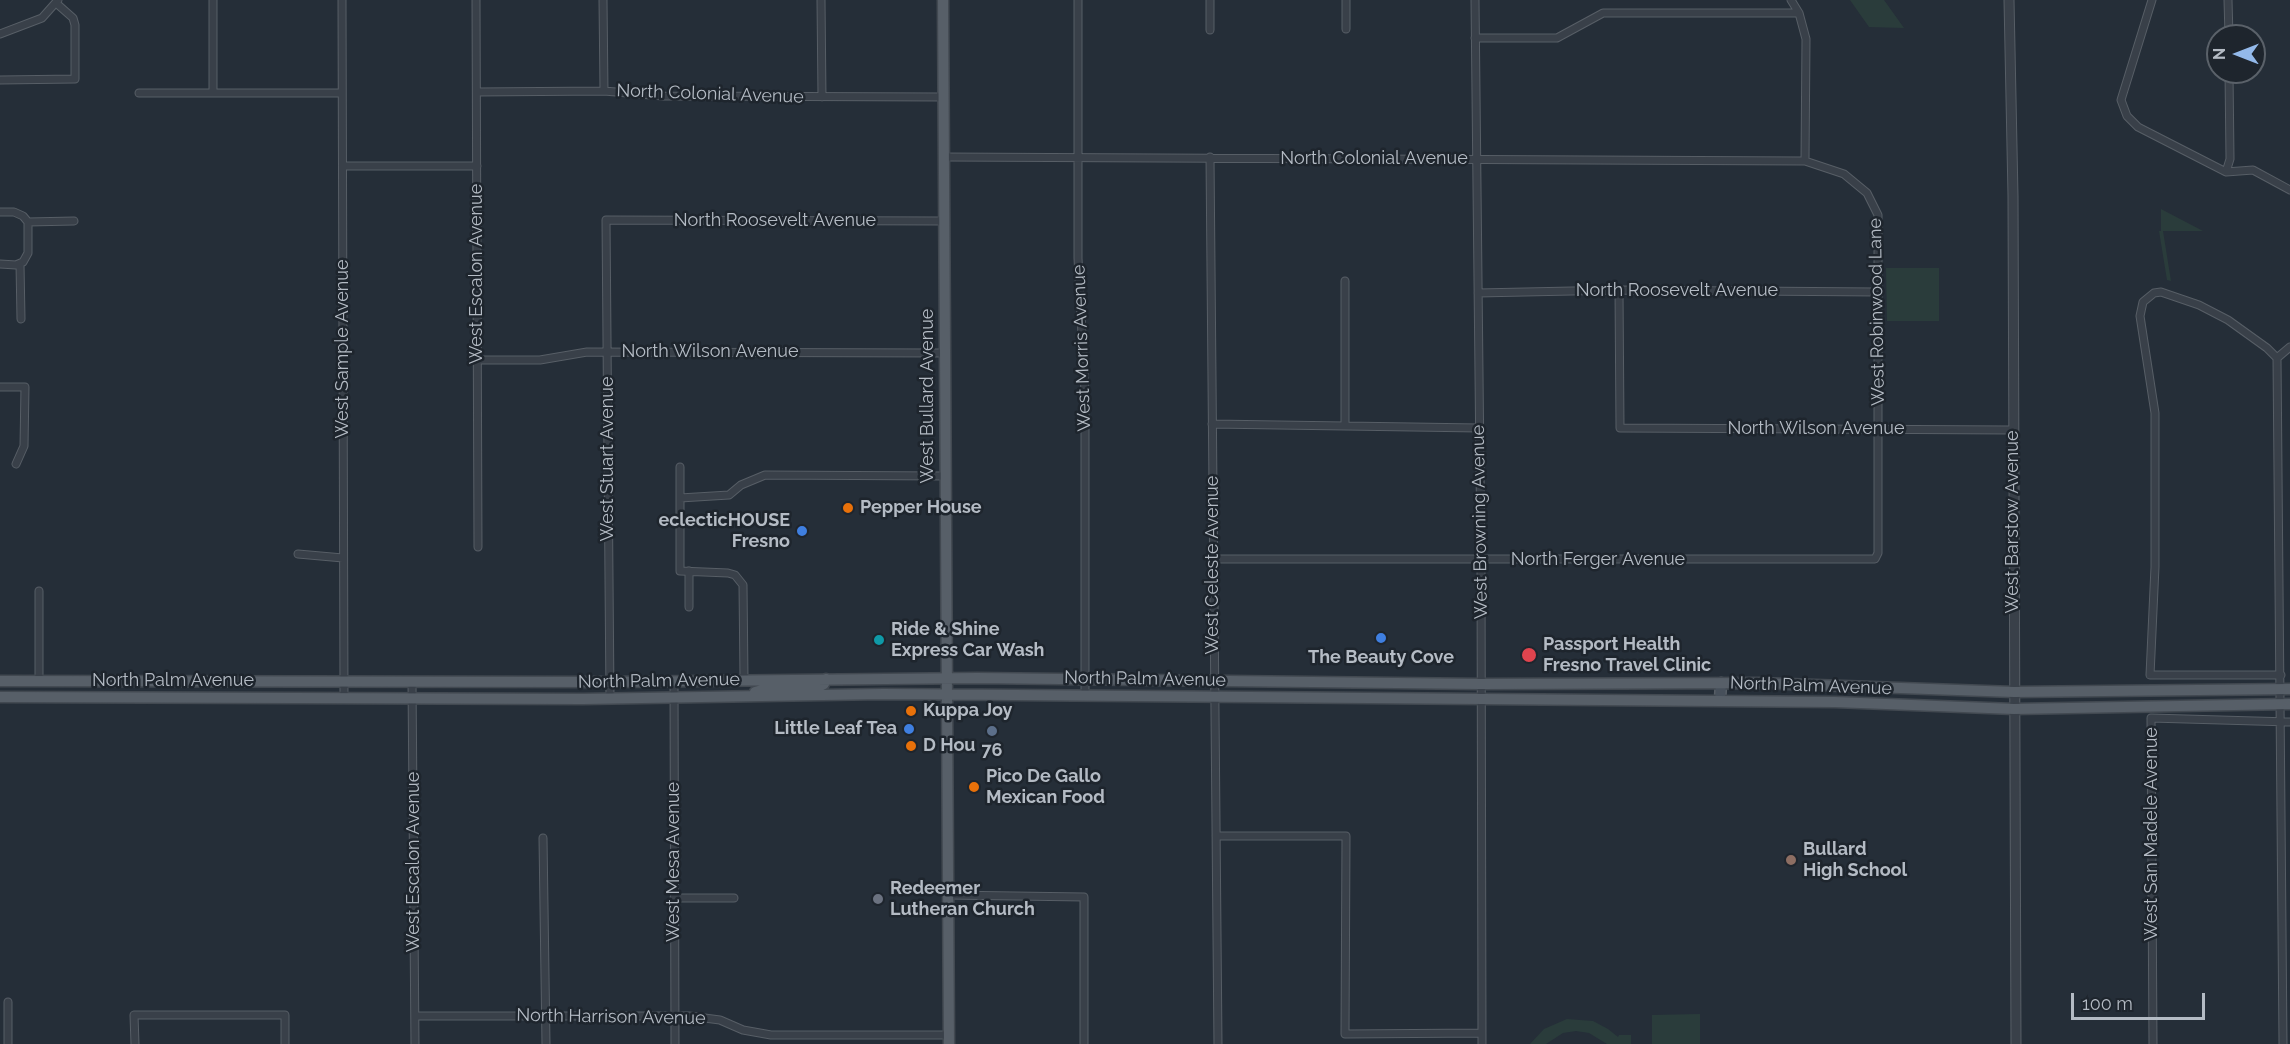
<!DOCTYPE html>
<style>
body{margin:0}
#map{position:relative;width:2290px;height:1044px;overflow:hidden;background:#252e38;font-family:Raleway,sans-serif}
canvas{display:block}
.north{position:absolute;left:2206px;top:24px;width:60px;height:60px;box-sizing:border-box;background:#1e252d;border:2px solid #5a6169;border-radius:50%;rotate:270deg;font-size:16px;font-weight:700;line-height:24px;text-align:center;color:#b4bbc4}
.north::after{content:'';display:block;margin:auto;width:21px;height:27px;background:#93b9ea;clip-path:polygon(50% 0,100% 100%,50% 72%,0 100%)}
.scale{position:absolute;left:2071px;top:993px;width:134px;height:27px;box-sizing:border-box;border:3px solid #b4bbc4;border-top:0;padding-left:8px;font-size:18px;line-height:21px;white-space:nowrap;color:#b4bbc4;-webkit-text-stroke:4px #1e252d;paint-order:stroke}
</style>
<div id="map">
<canvas width="2290" height="1044"></canvas>
<div class="north">N</div>
<div class="scale">100 m</div>
</div>
<script>
const ctx = document.querySelector('canvas').getContext('2d');
ctx.lineJoin = 'round';
function fill(path, color) {
  ctx.fillStyle = color;
  ctx.fill(path, 'evenodd');
}
function shape(rows) {
  const path = new Path2D();
  for (const r of rows) {
    path.moveTo(r[0], r[1]);
    for (let i = 2; i < r.length; i += 2) path.lineTo(r[i], r[i + 1]);
  }
  return path;
}
function strokePath(path, color, width, dash) {
  ctx.strokeStyle = color;
  ctx.lineWidth = width;
  ctx.lineCap = dash ? 'butt' : 'round';
  ctx.setLineDash(dash || []);
  ctx.stroke(path);
}
function label(font, color, halo, rows, align = 'center') {
  ctx.font = font + ' Raleway,sans-serif';
  ctx.lineWidth = 5;
  ctx.setLineDash([]);
  ctx.textBaseline = 'middle';
  ctx.strokeStyle = halo;
  ctx.fillStyle = color;
  for (const [text, x, y, turn = 0] of rows) {
    ctx.save();
    ctx.translate(x, y);
    ctx.rotate((+turn || 0) * Math.PI / 180);
    ctx.textAlign = isNaN(turn) ? turn : align;
    if (halo) ctx.strokeText(text, 0, 0);
    ctx.fillText(text, 0, 0);
    ctx.restore();
  }
}
const green = shape([
 [1850,0,1884,0,1904,28,1869,27],
 [2161,209,2203,231,2163,231,2171,281,2167,280,2159,231,2161,231],
 [1886,268,1939,268,1939,321,1887,321],
 [1700,1014,1700,1044,1652,1044,1652,1015],
 [1567,1019,1593,1021,1608,1029,1618,1037,1619,1035,1631,1035,1631,1044,1607,1044,1589,1033,1576,1031,1563,1033,1546,1044,1530,1044,1544,1029]
]);
const minor = shape([
 [213,0,213,93],
 [342,0,344,697],
 [476,0,478,547],
 [603,0,604,91],
 [821,0,822,97],
 [1078,0,1078,258,1085,392,1085,695],
 [1210,0,1210,30],
 [1346,0,1346,29],
 [1475,0,1481,560,1482,1044],
 [1791,0,1799,13,1806,39,1805,161],
 [2152,0,2121,100,2127,116,2138,127,2226,172,2253,170,2290,190],
 [2228,0,2229,36],
 [0,34,42,18,58,0],
 [1475,38,1557,38,1603,13,1799,13],
 [0,80,75,79,75,25,73,18,56,3],
 [477,92,604,91,663,96,943,97],
 [139,93,342,93],
 [943,157,1805,161,1844,174,1867,193,1878,215,1878,553,1875,559,1213,559],
 [1210,157,1218,1044],
 [343,166,477,166],
 [2226,172,2230,159,2229,72],
 [0,212,14,212,23,216,28,222,28,253,23,262,16,265,0,264],
 [28,222,74,221],
 [20,264,21,319],
 [1345,281,1345,426],
 [1619,290,1620,428,2012,430],
 [1478,293,1619,290,1877,292],
 [2277,358,2267,348,2228,320,2199,305,2161,292,2154,293,2143,302,2140,316,2155,413,2155,567,2150,675,2281,675],
 [477,360,540,360,587,352,944,353],
 [0,387,25,387,24,446,16,464],
 [1212,424,1479,428],
 [680,467,680,498],
 [298,554,343,558],
 [689,571,689,607],
 [744,679,743,585,735,575,728,573,680,571,680,498,729,495,741,485,765,475,945,476],
 [39,681,39,591],
 [412,681,415,1044],
 [674,681,675,1044],
 [610,698,606,220,944,221],
 [1216,836,1346,836,1345,1034,1482,1033],
 [543,838,546,1044],
 [947,895,1084,897,1084,1044],
 [674,898,734,898],
 [415,1016,689,1016,720,1020,743,1030,771,1035,949,1035],
 [8,1044,8,1002],
 [135,1044,134,1015,285,1015,285,1044],
 [2153,1044,2151,718,2290,722],
 [2283,1044,2277,358,2290,347]
]);
const tertiary = shape([
 [2009,0,2013,196,2016,1044]
]);
const secondary = shape([
 [1720,700,1721,683]
]);
const primary = shape([
 [943,0,949,1044],
 [0,681,610,682,977,678,1480,684,1759,683,2014,692,2290,689],
 [755,692,769,688,818,687,824,684,826,679],
 [0,697,583,699,883,694,1015,695,1835,702,2014,709,2290,704]
]);
const markers = [
 [848,508,6,"#e8710a"],
 [802,531,6,"#3f7fe0"],
 [1381,638,6,"#3f7fe0"],
 [879,640,6,"#0f9aa8"],
 [1529,655,8,"#e0444e"],
 [911,711,6,"#e8710a"],
 [909,729,6,"#3f7fe0"],
 [992,731,6,"#5c6f8a"],
 [911,746,6,"#e8710a"],
 [974,787,6,"#e8710a"],
 [1791,860,6,"#8d6e63"],
 [878,899,6,"#6b7280"]
];
const streetNames = [
 ["North Colonial Avenue",710,94,2],
 ["North Colonial Avenue",1374,159],
 ["North Roosevelt Avenue",775,221],
 ["West Escalon Avenue",477,274,-90],
 ["North Roosevelt Avenue",1677,291],
 ["West Robinwood Lane",1877,312,-91],
 ["West Morris Avenue",1082,348,-92],
 ["West Sample Avenue",343,349,-90],
 ["North Wilson Avenue",710,352],
 ["West Bullard Avenue",928,396,-90],
 ["North Wilson Avenue",1816,429],
 ["West Stuart Avenue",608,459,-90],
 ["West Browning Avenue",1480,522,-91],
 ["West Barstow Avenue",2013,522,-90],
 ["North Ferger Avenue",1598,560],
 ["West Celeste Avenue",1213,565,-90],
 ["North Palm Avenue",1145,679,1],
 ["North Palm Avenue",173,681],
 ["North Palm Avenue",659,681,-1],
 ["North Palm Avenue",1811,686,2],
 ["West San Madele Avenue",2152,834,-90],
 ["West Escalon Avenue",414,862,-90],
 ["West Mesa Avenue",674,862,-90],
 ["North Harrison Avenue",611,1017,1]
];
const poiNames = [
 ["Pepper House",860,508],
 ["eclecticHOUSE",790,521,"right"],
 ["Fresno",790,542,"right"],
 ["Ride & Shine",891,630],
 ["Express Car Wash",891,651],
 ["Passport Health",1543,645],
 ["Fresno Travel Clinic",1543,666],
 ["The Beauty Cove",1381,658,"center"],
 ["Kuppa Joy",923,711],
 ["Little Leaf Tea",897,729,"right"],
 ["D Hou",923,746],
 ["76",992,751,"center"],
 ["Pico De Gallo",986,777],
 ["Mexican Food",986,798],
 ["Bullard",1803,850],
 ["High School",1803,871],
 ["Redeemer",890,889],
 ["Lutheran Church",890,910]
];
fill(green, '#2a3c3b');
strokePath(minor, '#575e66', 9);
strokePath(tertiary, '#575e66', 11);
strokePath(secondary, '#575e66', 13);
strokePath(primary, '#424951', 13);
strokePath(minor, '#394049', 7);
strokePath(tertiary, '#394049', 9);
strokePath(secondary, '#47505b', 10);
strokePath(primary, '#575f68', 10);
for (const [x, y, r, color] of markers) {
  const dot = new Path2D();
  dot.arc(x, y, r, 0, 2 * Math.PI);
  ctx.fillStyle = color;
  ctx.fill(dot);
  strokePath(dot, '#1e252d', 2);
}
label('18px', '#b4bbc4', '#1e252d', streetNames);
label('bold 18px', '#b4bbc4', '#1e252d', poiNames, 'left');
</script>
